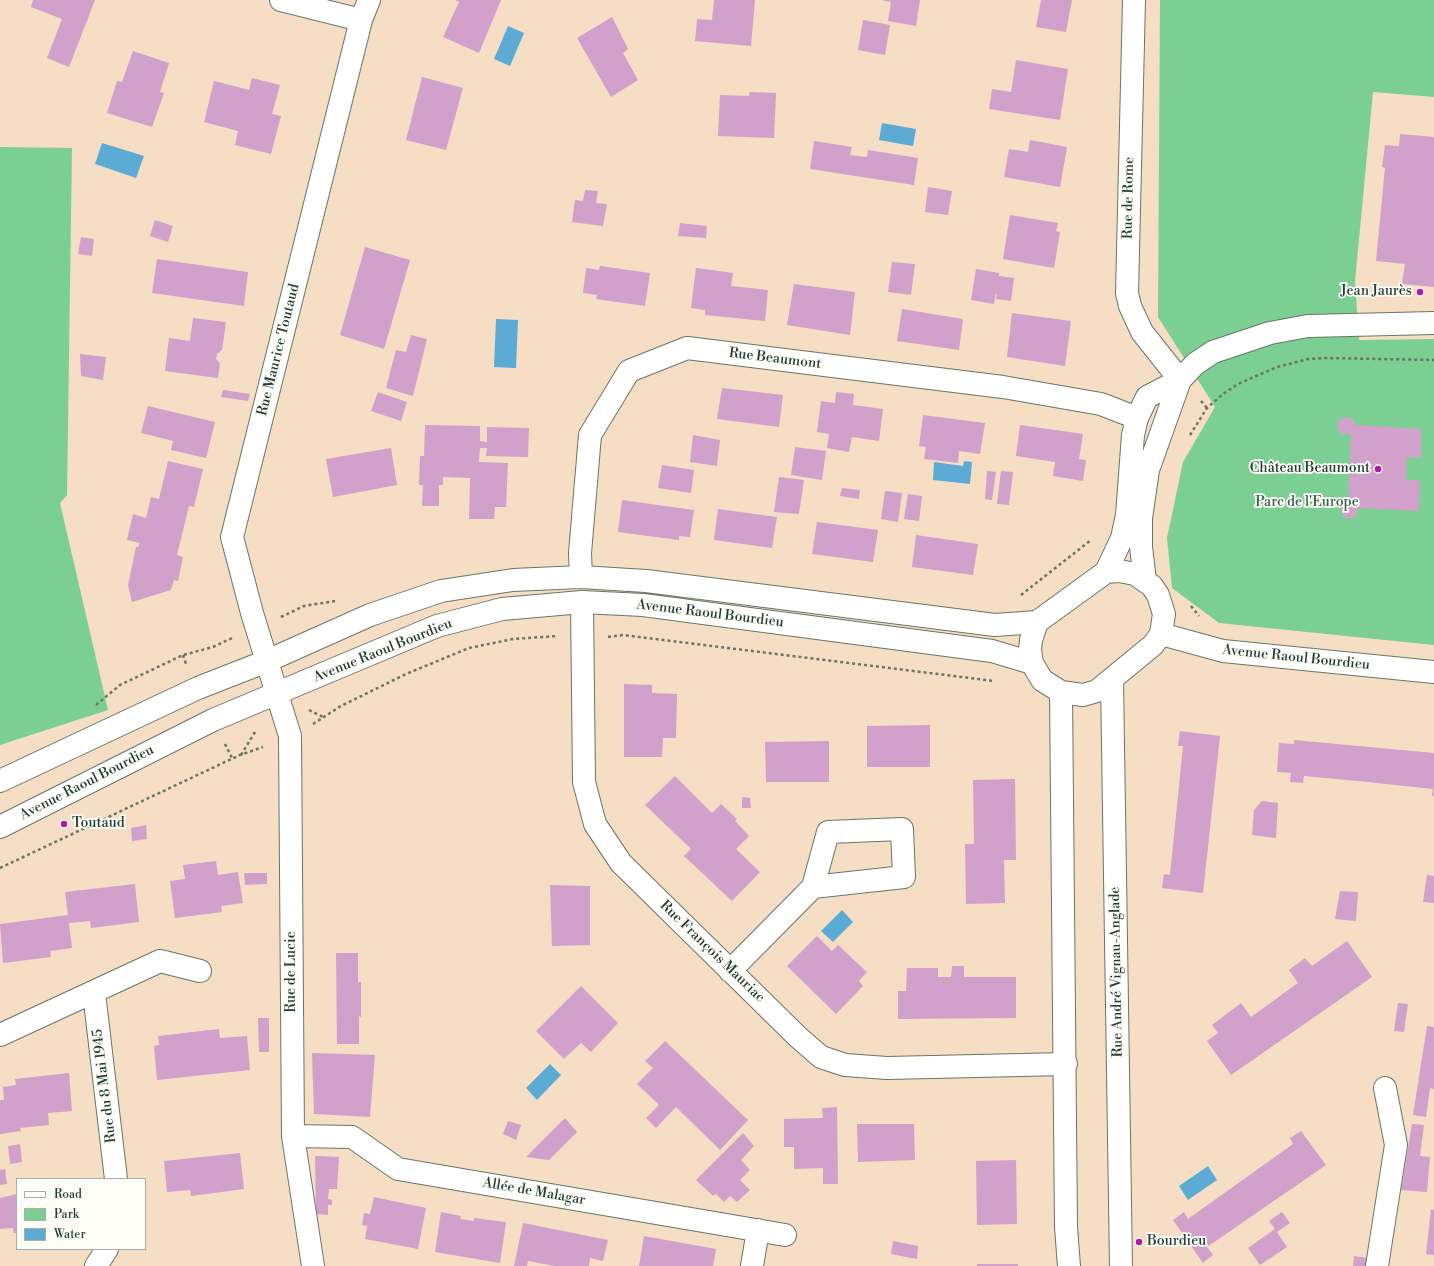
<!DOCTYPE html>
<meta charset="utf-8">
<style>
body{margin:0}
#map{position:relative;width:1434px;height:1266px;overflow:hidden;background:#f5dec4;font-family:"Libre Bodoni",serif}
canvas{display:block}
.legend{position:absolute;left:16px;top:1178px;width:130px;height:72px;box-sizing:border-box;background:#fdfcf7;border:1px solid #a4b0a9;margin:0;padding:5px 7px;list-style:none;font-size:12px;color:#1f3d34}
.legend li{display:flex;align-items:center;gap:8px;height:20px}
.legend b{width:20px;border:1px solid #a4b0a9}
</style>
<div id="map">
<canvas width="1434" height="1266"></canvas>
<ul class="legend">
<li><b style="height:5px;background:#fff"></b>Road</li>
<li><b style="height:11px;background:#7ccf92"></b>Park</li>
<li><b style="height:11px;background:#5babd5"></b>Water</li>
</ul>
</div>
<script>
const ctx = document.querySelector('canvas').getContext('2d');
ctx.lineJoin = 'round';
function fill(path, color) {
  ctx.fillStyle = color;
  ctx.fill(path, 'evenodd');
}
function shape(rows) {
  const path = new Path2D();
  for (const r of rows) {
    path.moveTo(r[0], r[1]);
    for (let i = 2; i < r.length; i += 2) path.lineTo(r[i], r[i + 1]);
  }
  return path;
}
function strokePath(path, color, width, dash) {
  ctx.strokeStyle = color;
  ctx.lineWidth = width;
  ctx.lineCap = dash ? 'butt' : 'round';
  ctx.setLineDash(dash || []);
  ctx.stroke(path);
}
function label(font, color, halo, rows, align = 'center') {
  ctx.font = font + ' "Libre Bodoni",serif';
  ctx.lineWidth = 3.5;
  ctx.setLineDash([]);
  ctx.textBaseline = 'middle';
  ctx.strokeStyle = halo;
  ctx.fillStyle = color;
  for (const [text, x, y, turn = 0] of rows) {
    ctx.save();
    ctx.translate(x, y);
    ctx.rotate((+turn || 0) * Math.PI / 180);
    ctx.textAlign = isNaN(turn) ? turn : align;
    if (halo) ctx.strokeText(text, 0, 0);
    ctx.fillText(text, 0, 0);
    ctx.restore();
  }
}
const green = shape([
 [1160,0,1434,0,1434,97,1373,92,1355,281,1359,340,1434,339,1434,645,1219,623,1172,588,1167,538,1183,462,1215,407,1158,317],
 [0,147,72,148,67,495,60,503,108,710,0,745]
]);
const water = shape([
 [508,26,524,33,510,66,494,59],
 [882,123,916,129,913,146,879,140],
 [102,143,144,156,136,178,95,164],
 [496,319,518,320,516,368,494,367],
 [964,461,972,462,970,484,933,480,934,462,963,466],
 [842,910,853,922,833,942,821,931],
 [550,1064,561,1075,537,1100,526,1088],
 [1208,1166,1217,1180,1188,1200,1179,1186]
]);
const building = shape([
 [33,0,95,0,69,67,47,58,62,19,31,7],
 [455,0,501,0,479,53,443,37,459,2],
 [714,0,755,0,751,46,695,41,697,19,712,20],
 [881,0,920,0,916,26,888,21,891,2],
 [1041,0,1072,0,1066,32,1036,27],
 [612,17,628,49,623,53,638,80,611,97,577,38],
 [863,20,890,25,885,55,858,50],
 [133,51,169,63,160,92,164,93,152,127,107,113,117,81,122,82],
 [1016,60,1068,69,1060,120,989,109,992,89,1011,92],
 [422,77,463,88,446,150,406,140],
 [252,78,280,85,272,114,281,116,271,154,235,145,238,131,204,122,214,81,249,90],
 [750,92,776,93,774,138,718,136,720,95,749,96],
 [1400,134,1434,137,1434,287,1402,284,1405,264,1376,261,1385,168,1382,167,1385,145,1399,146],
 [1030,140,1067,147,1060,187,1004,177,1009,149,1028,152],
 [814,141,852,147,850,155,867,157,868,150,918,158,914,185,810,169],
 [928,187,952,191,948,215,925,212],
 [585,190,598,191,596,203,607,204,603,226,572,222,575,200,583,201],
 [1010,215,1058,223,1056,231,1060,232,1054,268,1003,259],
 [155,220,173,226,168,242,150,236],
 [680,223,707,226,706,238,678,236],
 [81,237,94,239,92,256,78,254],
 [365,247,410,260,384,349,340,335],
 [157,259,248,272,244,306,152,293],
 [892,262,915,264,911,295,888,292],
 [600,266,650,273,645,306,596,299,597,295,583,293,586,268,599,270],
 [696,268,733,273,731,286,768,290,765,321,705,315,705,310,691,308],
 [976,269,999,273,999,276,1014,278,1011,301,996,299,997,294,996,294,994,304,971,300],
 [794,284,855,292,850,335,787,325],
 [902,309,963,319,959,350,897,341],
 [1012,313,1071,321,1065,366,1007,357],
 [193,318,226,322,222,350,217,354,216,359,220,363,218,378,165,371,169,338,190,341],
 [411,335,427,339,413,396,386,388,396,350,406,352],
 [80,354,106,357,103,380,81,376],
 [722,388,783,395,779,427,717,419],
 [223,390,250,394,248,401,221,397],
 [378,392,407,402,401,421,371,411],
 [836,392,854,394,853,405,883,409,879,441,852,437,849,452,827,448,829,434,817,432,821,401,835,403],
 [148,406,215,422,206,458,171,450,173,441,141,433],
 [923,415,985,423,980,454,959,451,958,463,924,459,926,447,919,446],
 [1346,417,1352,418,1356,425,1421,429,1421,458,1407,457,1406,480,1420,480,1419,511,1357,508,1357,514,1354,518,1348,519,1343,516,1340,508,1343,504,1348,501,1351,434,1342,434,1338,430,1337,425,1339,420],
 [425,425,480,426,480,441,487,442,487,427,529,428,528,457,486,456,487,448,480,448,479,462,508,463,506,507,495,507,494,519,469,519,470,478,443,477,443,485,439,485,439,506,422,506,423,485,419,485,420,456,424,456],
 [1020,425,1083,434,1079,459,1086,460,1083,481,1053,476,1055,462,1016,456],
 [693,435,720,440,717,466,690,462],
 [795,447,826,451,822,480,791,475],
 [391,448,397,485,333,497,326,459],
 [168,461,203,469,194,507,189,506,177,555,183,557,178,581,174,580,171,590,132,602,128,585,136,547,138,547,140,543,127,540,133,514,146,518,151,497,159,499],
 [662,465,694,470,691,493,658,488],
 [987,471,996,472,992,500,985,499],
 [1001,471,1013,472,1009,505,997,504],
 [779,477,804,480,799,514,774,512],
 [842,488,860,490,859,499,840,496],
 [885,491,902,493,898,522,881,519],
 [908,494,922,496,919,521,904,519],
 [622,500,694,510,690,537,679,536,679,540,618,532],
 [718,509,777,517,772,548,714,540],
 [817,522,878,530,873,562,812,554],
 [916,535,978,544,973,575,912,567],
 [624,684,652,685,652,693,677,694,676,738,663,738,662,757,624,757],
 [930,725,930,767,867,767,867,726],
 [1180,731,1220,736,1203,893,1162,888,1164,874,1170,875,1183,746,1178,746],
 [1294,740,1434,753,1434,796,1432,796,1433,789,1368,782,1304,776,1303,783,1290,782,1291,773,1277,772,1279,743,1294,744],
 [829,741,829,782,766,782,765,742],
 [675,776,712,813,721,804,737,819,735,821,749,836,736,849,760,872,732,901,684,856,691,849,645,805],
 [1015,779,1016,860,1004,860,1005,903,966,904,965,844,974,844,973,780],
 [742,797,750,798,751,808,742,808],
 [1262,801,1278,803,1276,838,1252,835,1254,810],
 [146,825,147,839,132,841,131,828],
 [216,861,218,875,238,872,243,903,221,906,222,912,175,918,170,881,185,879,183,865],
 [244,873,267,873,267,884,245,885],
 [1427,875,1434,876,1434,903,1423,902],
 [135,884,139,922,91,928,90,921,69,923,72,948,50,951,51,957,3,963,0,924,68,915,65,892],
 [550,885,590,886,590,945,552,946],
 [1340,891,1358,892,1356,921,1335,919],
 [817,936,832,951,838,945,867,972,859,981,863,986,836,1014,787,966],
 [1347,941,1372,977,1231,1075,1207,1041,1218,1033,1212,1025,1241,1003,1251,1017,1298,983,1289,970,1305,958,1312,966],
 [336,953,358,953,358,982,361,982,361,1017,359,1016,359,1044,337,1044],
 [952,966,964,966,964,977,1016,977,1016,1018,898,1019,898,991,906,991,907,968,938,968,938,977,951,977],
 [581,986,618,1023,591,1052,581,1043,564,1059,536,1031],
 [1398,1003,1408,1004,1404,1032,1394,1031],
 [258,1018,269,1018,269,1052,259,1052],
 [1427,1026,1434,1027,1434,1089,1430,1088,1426,1117,1413,1115],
 [219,1029,220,1038,247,1036,250,1070,157,1080,154,1046,159,1045,158,1036],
 [665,1041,748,1120,720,1150,676,1107,656,1128,646,1118,659,1105,637,1084,653,1068,645,1061],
 [312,1053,375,1055,370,1117,314,1114],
 [69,1073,72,1111,48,1113,49,1125,20,1128,21,1131,0,1134,0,1100,4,1100,3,1087,16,1085,15,1079],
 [837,1107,838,1184,823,1184,823,1168,794,1169,794,1147,784,1147,784,1119,823,1118,822,1108],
 [565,1118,577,1132,549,1160,526,1157],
 [508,1121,521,1125,516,1140,503,1134],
 [857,1124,914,1124,915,1160,858,1162],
 [1412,1124,1424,1125,1420,1156,1430,1157,1427,1192,1401,1190],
 [1301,1131,1326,1165,1207,1247,1213,1255,1203,1263,1173,1220,1184,1212,1188,1219,1293,1144,1290,1138],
 [743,1133,754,1146,741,1160,750,1170,740,1180,750,1190,737,1202,730,1196,724,1202,716,1194,713,1196,696,1180],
 [20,1144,22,1162,10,1164,8,1146],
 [240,1153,244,1189,191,1196,190,1190,167,1192,164,1161],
 [315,1156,339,1157,337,1189,329,1189,328,1199,332,1200,332,1205,328,1205,328,1215,316,1214],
 [1016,1160,1017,1224,977,1225,976,1161],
 [5,1169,7,1184,0,1185,0,1170],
 [17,1194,17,1233,14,1233,13,1228,0,1229,0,1198],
 [374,1197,426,1208,418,1249,365,1239,367,1226,362,1225,364,1213,370,1214],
 [1431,1209,1434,1210,1434,1255,1426,1254],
 [441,1212,461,1216,460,1219,474,1221,474,1218,506,1222,500,1263,435,1252],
 [1282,1212,1290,1223,1277,1232,1287,1247,1260,1265,1248,1248,1275,1229,1269,1221],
 [523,1223,608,1240,603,1261,590,1258,589,1266,555,1266,528,1261,527,1266,514,1266],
 [644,1236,716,1249,713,1266,639,1266],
 [893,1241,918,1246,917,1259,891,1254],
 [1354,1256,1368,1258,1366,1266,1353,1266],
 [977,1264,1018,1264,1018,1266,977,1266]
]);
const path = shape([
 [1201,401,1207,408],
 [1190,435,1207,408,1223,394,1238,384,1277,367,1308,359,1326,358,1434,360],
 [1021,595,1091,540],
 [1191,606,1199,616],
 [281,617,304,606,335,601],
 [608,637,623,635,994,681],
 [183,655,186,664],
 [96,705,120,685,183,655,213,647,232,638],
 [309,710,325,718],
 [313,724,341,706,406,674,469,648,513,639,557,636],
 [225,744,233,760],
 [241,755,255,732],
 [0,868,240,755,263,747]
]);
const minor = shape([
 [281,0,361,20,369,0],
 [1134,0,1127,293,1130,306,1142,332,1180,380],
 [581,577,580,553,590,435,629,371,687,348,1003,387,1101,404,1137,418],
 [582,602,584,782,595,824,621,863,798,1037,821,1057,845,1065,887,1068,1066,1064],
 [730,971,813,887,904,877,902,829,828,832,813,887],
 [94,993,116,1179],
 [0,1035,160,961,200,971],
 [293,1136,352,1137,398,1169,785,1235],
 [96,1266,107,1249],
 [313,1266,293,1136,290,736,252,613,232,537,361,20],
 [752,1266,758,1230],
 [1377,1266,1396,1145,1385,1088]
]);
const tertiary = shape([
 [1106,572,1122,538,1127,515,1133,435,1137,418,1147,397,1180,380,1195,364,1213,352,1270,333,1308,326,1434,323],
 [1145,581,1141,547,1141,518,1148,470,1180,380],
 [1161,634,1223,651,1434,672],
 [1112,679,1121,1266],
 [1061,692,1066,1227,1069,1266],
 [0,781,198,688,267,661,370,615,441,591,513,580,581,577,646,581,995,625,1037,622,1106,572,1119,571,1135,574,1152,586,1158,595,1164,614,1161,634,1153,645,1097,691,1083,695,1061,692,1042,680,1032,663,1030,650,1031,640,1037,622],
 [0,827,213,720,437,626,502,609,582,602,643,605,992,651,1032,663]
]);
const markers = [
 [1420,292,4,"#b5179e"],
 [1378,469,4,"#b5179e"],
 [64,824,4,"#b5179e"],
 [1139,1242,4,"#b5179e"]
];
const streetNames = [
 ["Rue de Rome",1129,198,-89],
 ["Rue Maurice Toutaud",279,350,-76],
 ["Rue Beaumont",775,359,7],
 ["Avenue Raoul Bourdieu",710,614,7],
 ["Avenue Raoul Bourdieu",383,651,-22],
 ["Avenue Raoul Bourdieu",1296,658,6],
 ["Avenue Raoul Bourdieu",87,783,-27],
 ["Rue François Mauriac",712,952,44],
 ["Rue de Lucie",292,972,-90],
 ["Rue André Vignau-Anglade",1117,972,-91],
 ["Rue du 8 Mai 1945",105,1086,-97],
 ["Allée de Malagar",534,1192,10]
];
const poiNames = [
 ["Jean Jaurès",1412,292],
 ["Château Beaumont",1370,469],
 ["Toutaud",72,824,"left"],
 ["Bourdieu",1147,1242,"left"]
];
const parkNames = [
 ["Parc de l'Europe",1307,503]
];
fill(green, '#7ccf92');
fill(water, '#5babd5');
fill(building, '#d1a0cb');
strokePath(minor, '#6a7566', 24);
strokePath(tertiary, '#6a7566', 24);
strokePath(path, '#6a7566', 2.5, [3, 3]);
strokePath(minor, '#fff', 22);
strokePath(tertiary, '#fff', 22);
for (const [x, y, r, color] of markers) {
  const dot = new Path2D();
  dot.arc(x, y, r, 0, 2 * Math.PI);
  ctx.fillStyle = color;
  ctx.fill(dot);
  strokePath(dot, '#fdfcf7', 1.5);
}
label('14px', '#1f3d34', '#fdfcf7', streetNames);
label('14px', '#1f3d34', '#fdfcf7', poiNames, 'right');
label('14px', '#36624c', '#fdfcf7', parkNames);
</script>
